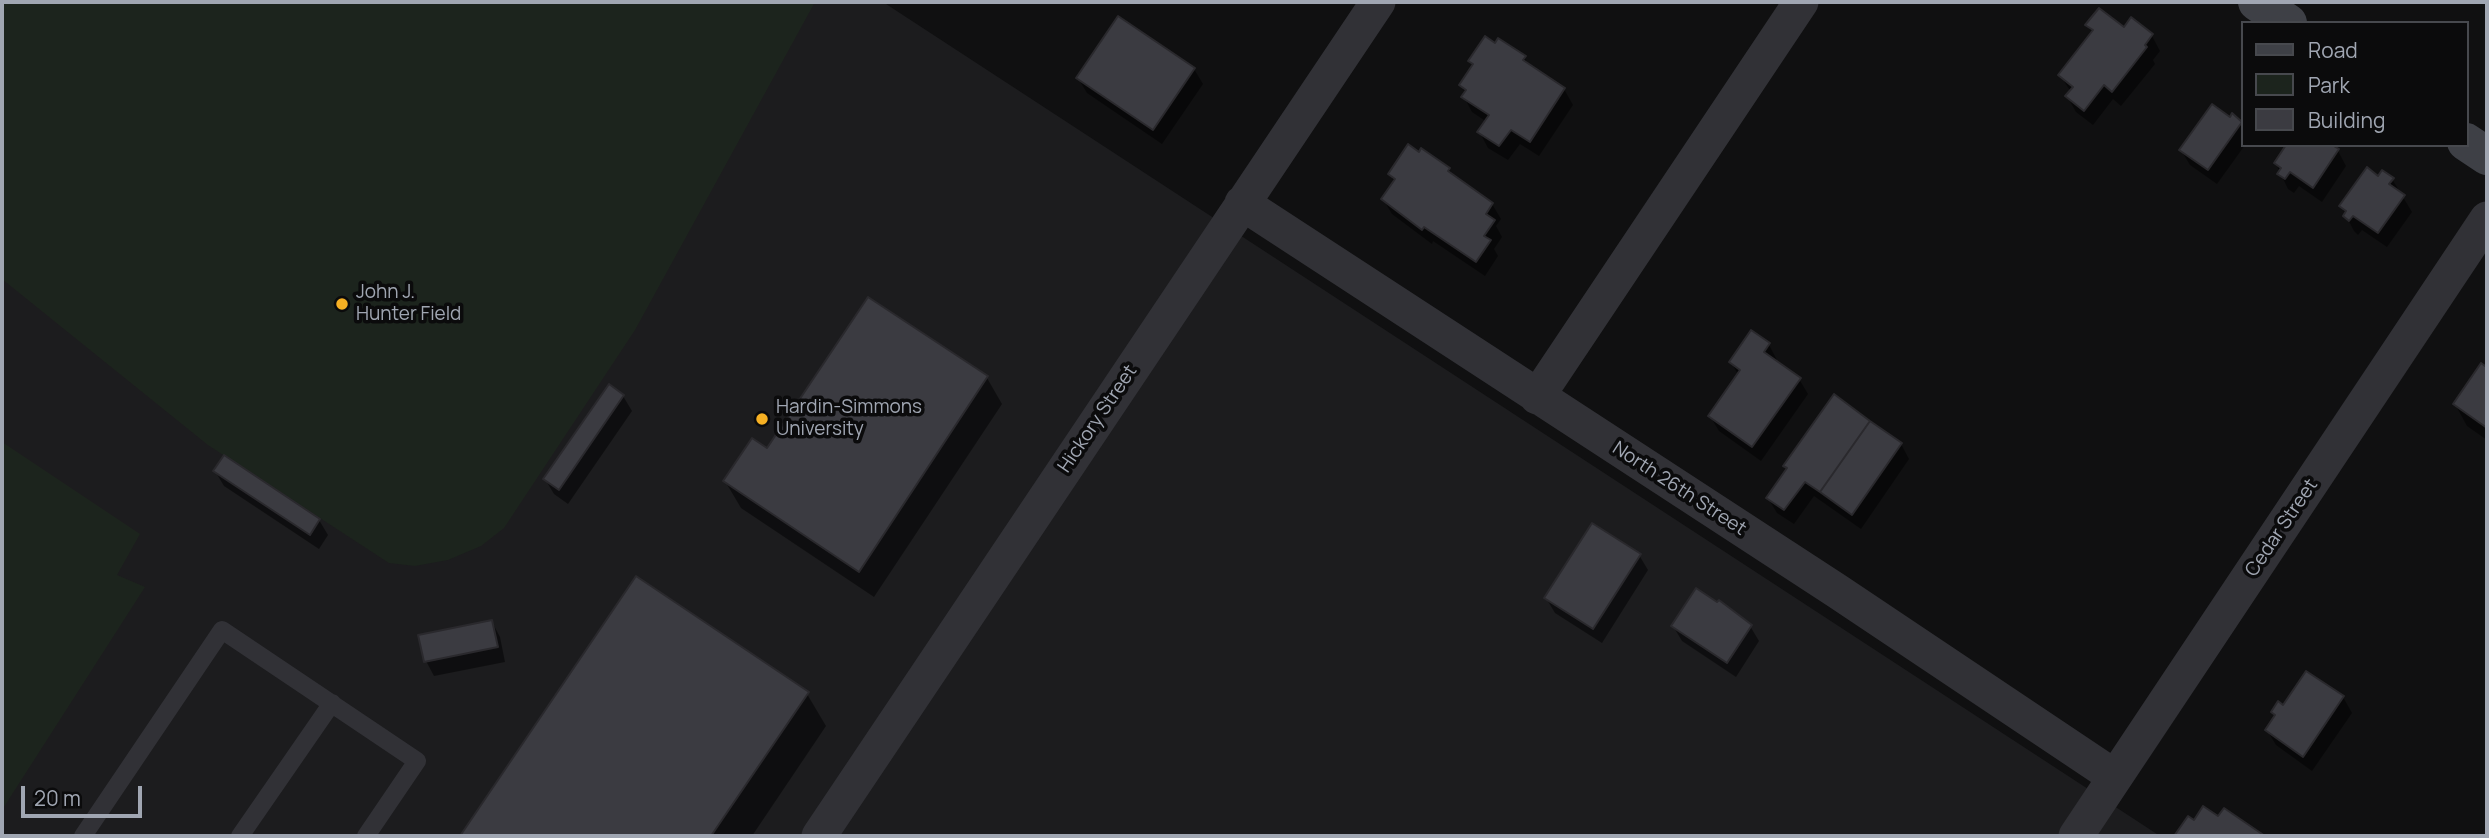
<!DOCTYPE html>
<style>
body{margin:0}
#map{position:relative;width:2489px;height:838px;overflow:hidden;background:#101011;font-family:Manrope,sans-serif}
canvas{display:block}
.frame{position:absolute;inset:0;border:4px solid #a0a6b2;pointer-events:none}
.legend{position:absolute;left:2241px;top:21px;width:228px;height:126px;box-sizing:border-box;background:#0b0b0c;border:2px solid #47494e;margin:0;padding:9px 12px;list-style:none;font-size:21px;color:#a0a6b2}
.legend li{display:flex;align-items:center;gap:14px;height:35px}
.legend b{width:35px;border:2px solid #47494e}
.scale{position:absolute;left:21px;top:786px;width:121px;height:32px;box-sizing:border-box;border:4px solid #a0a6b2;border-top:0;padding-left:9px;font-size:21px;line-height:24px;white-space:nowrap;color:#a0a6b2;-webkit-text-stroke:5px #0b0b0c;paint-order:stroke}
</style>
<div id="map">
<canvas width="2489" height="838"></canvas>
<div class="frame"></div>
<ul class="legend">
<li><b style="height:9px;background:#3e4046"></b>Road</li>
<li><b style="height:19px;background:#1c241d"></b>Park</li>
<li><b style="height:19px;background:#3b3b41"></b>Building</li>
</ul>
<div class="scale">20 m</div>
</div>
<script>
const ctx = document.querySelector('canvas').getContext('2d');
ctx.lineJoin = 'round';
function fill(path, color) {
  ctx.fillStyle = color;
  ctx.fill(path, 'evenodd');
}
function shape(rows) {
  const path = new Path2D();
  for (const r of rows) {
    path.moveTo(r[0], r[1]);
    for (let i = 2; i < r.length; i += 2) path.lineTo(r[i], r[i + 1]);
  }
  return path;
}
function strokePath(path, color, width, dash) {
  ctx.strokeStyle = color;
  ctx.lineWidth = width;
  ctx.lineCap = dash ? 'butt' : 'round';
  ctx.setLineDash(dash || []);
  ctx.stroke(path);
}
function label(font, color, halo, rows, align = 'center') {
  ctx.font = font + ' Manrope,sans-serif';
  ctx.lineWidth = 7;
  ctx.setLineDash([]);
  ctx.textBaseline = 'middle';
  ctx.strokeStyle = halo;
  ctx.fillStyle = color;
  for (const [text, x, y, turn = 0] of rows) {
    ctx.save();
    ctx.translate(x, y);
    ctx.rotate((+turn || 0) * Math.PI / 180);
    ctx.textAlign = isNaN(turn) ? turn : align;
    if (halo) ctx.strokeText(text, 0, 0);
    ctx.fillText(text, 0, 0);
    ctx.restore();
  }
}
const built = shape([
 [2,2,883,2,2160,836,2,836]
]);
const green = shape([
 [2,2,815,2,635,330,504,528,481,546,448,560,415,566,389,563,208,445,2,279],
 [2,442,140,534,117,575,145,587,2,810]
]);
const shadow = shape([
 [2088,25,2124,29,2152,36,2160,51,2153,60,2155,64,2121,106,2113,99,2093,125,2076,112,2067,96,2071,92,2060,75,2092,33],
 [1496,45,1524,57,1530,67,1564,89,1573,105,1539,156,1520,144,1508,160,1488,148,1480,133,1487,122,1472,112,1464,97,1466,94,1461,86,1474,67,1470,61],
 [1194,69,1203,84,1162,144,1087,93,1078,78],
 [2230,119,2242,123,2242,145,2245,145,2217,184,2190,165,2181,150],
 [2338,151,2346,166,2322,202,2299,186,2294,193,2288,189,2276,164],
 [1449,169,1454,177,1492,204,1501,219,1496,226,1502,237,1494,249,1498,256,1485,276,1433,241,1432,244,1392,214,1383,199,1394,182,1390,174],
 [2379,178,2392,179,2412,212,2387,247,2362,230,2358,235,2354,231,2341,206],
 [869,299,987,378,1002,404,874,597,741,508,725,481,768,450],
 [1769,345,1777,360,1776,362,1799,379,1808,394,1761,461,1719,431,1710,416,1739,376,1731,362],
 [2487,366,2487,440,2467,426,2455,404],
 [623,396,632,411,568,504,554,494,545,479],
 [1901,444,1909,459,1861,529,1814,496,1794,524,1777,513,1768,498,1788,470,1785,466],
 [215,471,319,520,328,535,319,549,224,486],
 [1639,555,1648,570,1602,643,1555,613,1546,598],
 [636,578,807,694,826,726,752,836,462,836],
 [492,622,500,637,505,662,434,676,426,661],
 [1673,626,1750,626,1759,641,1736,677,1682,641],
 [2343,697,2352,713,2312,771,2276,745,2267,730,2276,717,2273,712,2284,707]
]);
const building = shape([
 [2099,8,2124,27,2131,17,2153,34,2145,45,2147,47,2112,92,2104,85,2084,111,2065,96,2073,87,2058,75,2093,30,2085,25,2099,8],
 [1118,16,1195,68,1153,130,1076,78,1118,16],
 [1485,36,1495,43,1498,38,1526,56,1523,60,1565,88,1530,142,1511,130,1499,146,1477,132,1489,115,1461,97,1466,90,1459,85,1473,64,1468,61,1485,36],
 [2212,104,2230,117,2232,113,2242,122,2208,170,2179,150,2212,104],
 [1408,144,1419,152,1421,148,1450,168,1448,171,1493,203,1486,214,1495,220,1484,236,1491,240,1476,262,1424,227,1422,230,1381,199,1395,179,1388,174,1408,144],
 [2286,145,2332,145,2339,149,2313,188,2290,172,2285,179,2277,174,2281,168,2274,163,2286,145],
 [2367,167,2378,176,2382,170,2394,178,2389,184,2405,195,2378,233,2353,216,2349,221,2343,216,2346,211,2339,206,2367,167],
 [868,297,988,376,859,572,723,481,752,438,767,448,868,297],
 [1751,330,1770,343,1764,352,1801,378,1752,447,1708,416,1740,370,1729,362,1751,330],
 [2481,363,2485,366,2487,363,2487,428,2453,404,2481,363],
 [609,384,624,395,559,490,543,479,609,384],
 [1834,394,1870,421,1820,492,1805,482,1784,510,1766,498,1787,468,1783,466,1834,394],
 [1870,421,1902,443,1852,515,1820,492,1870,421],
 [224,455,320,519,310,535,213,471,224,455],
 [1592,523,1641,554,1593,629,1544,598,1592,523],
 [636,576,809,692,711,836,460,836,636,576],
 [1696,588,1717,602,1719,600,1752,625,1727,663,1671,626,1696,588],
 [492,620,498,647,424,662,418,635,492,620],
 [2306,671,2344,696,2303,757,2265,730,2275,715,2271,712,2278,701,2283,705,2306,671],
 [2203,806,2218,816,2224,808,2265,836,2174,836,2188,816,2194,820,2203,806]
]);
const lane = shape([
 [83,836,222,630,417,761,366,836],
 [240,836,332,703]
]);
const street = shape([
 [1242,203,1837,591,2115,777],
 [1537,397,1801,2],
 [819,836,1378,2],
 [2076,836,2487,219]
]);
const secondary = shape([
 [2257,2,2288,23],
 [2466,142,2487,156]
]);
const markers = [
 [342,304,7,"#f6b023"],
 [762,419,7,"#f6b023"]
];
const poiNames = [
 ["John J.",356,293],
 ["Hunter Field",356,315],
 ["Hardin-Simmons",776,408],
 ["University",776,430]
];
const streetNames = [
 ["Hickory Street",1098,419,-56],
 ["North 26th Street",1679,489,33],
 ["Cedar Street",2282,528,-56]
];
fill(built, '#1c1c1e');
fill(green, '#1c241d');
fill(shadow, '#0007');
fill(building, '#3b3b41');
strokePath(building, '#2a292d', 2);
strokePath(lane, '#313136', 18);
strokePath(street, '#313136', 35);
strokePath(secondary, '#3e4046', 38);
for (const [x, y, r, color] of markers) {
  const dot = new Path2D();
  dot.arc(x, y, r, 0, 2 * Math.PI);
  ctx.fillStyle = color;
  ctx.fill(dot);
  strokePath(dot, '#0b0b0c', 2.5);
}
label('19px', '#a0a6b2', '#0b0b0c', poiNames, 'left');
label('19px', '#a0a6b2', '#0b0b0c', streetNames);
</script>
